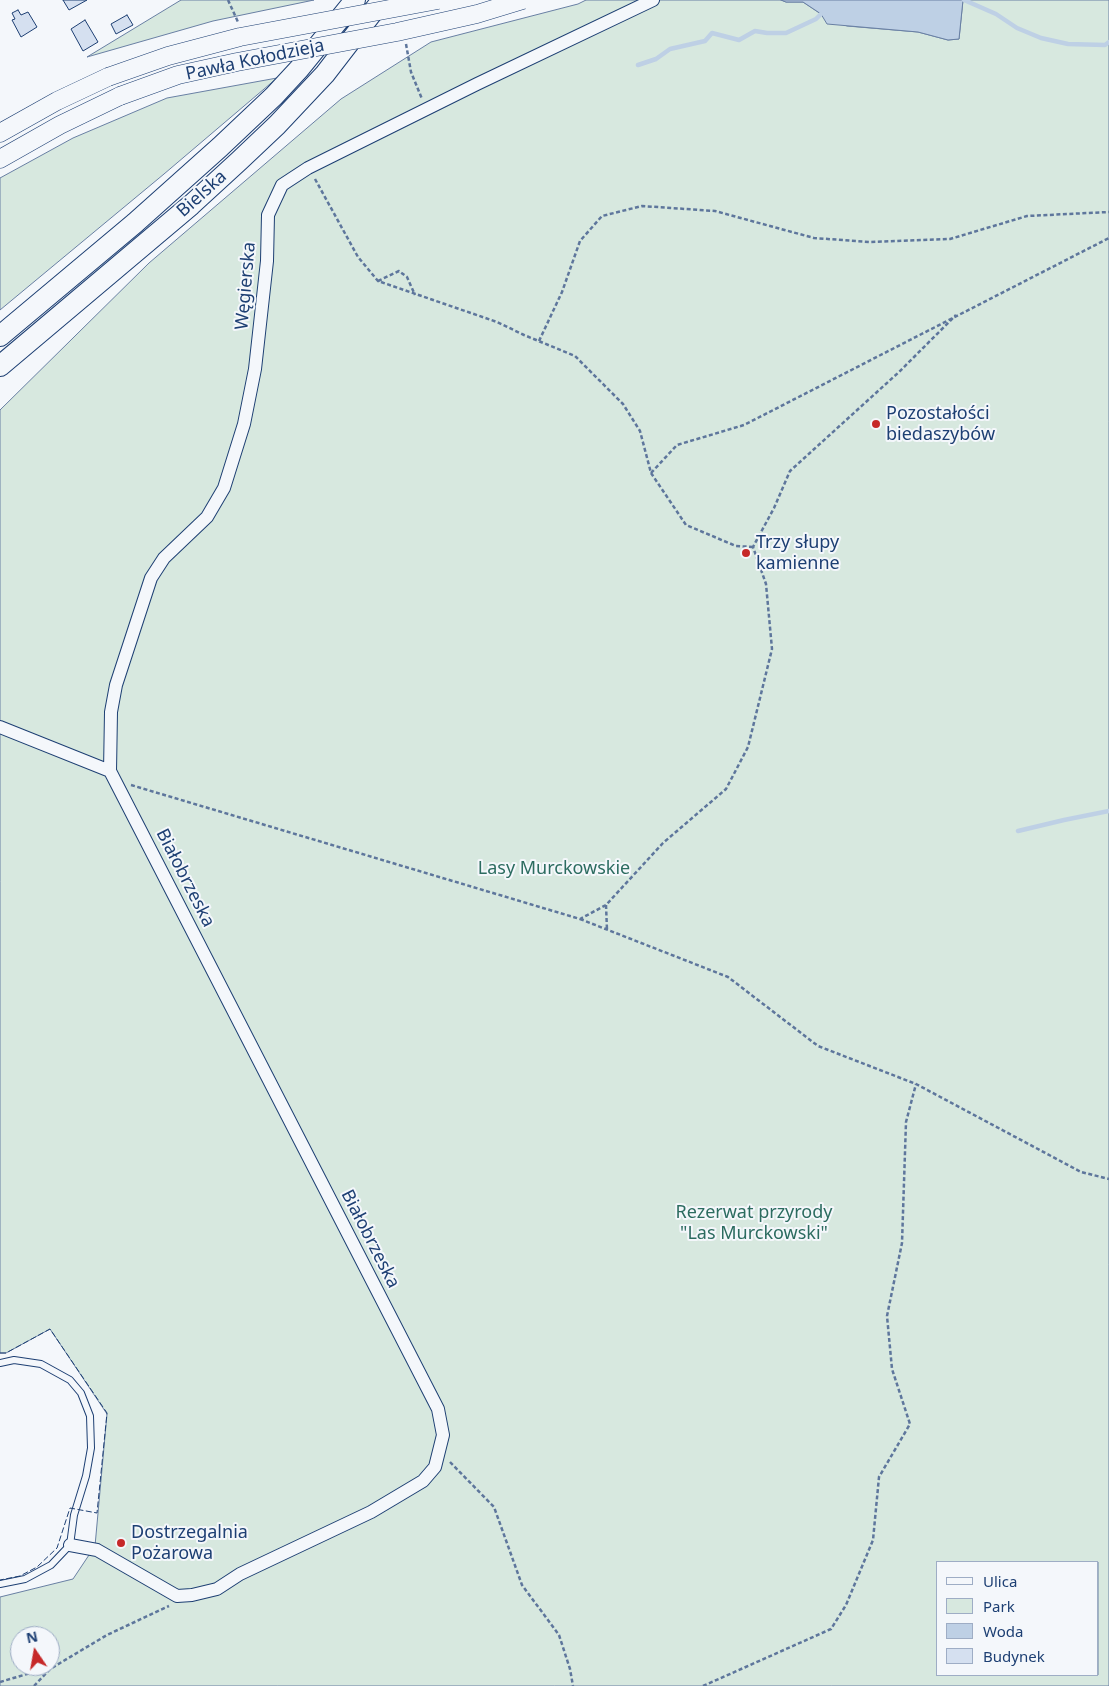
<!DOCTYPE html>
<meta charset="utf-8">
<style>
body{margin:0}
#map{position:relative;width:1109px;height:1686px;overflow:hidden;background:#f4f7fb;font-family:"Noto Sans",sans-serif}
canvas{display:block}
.legend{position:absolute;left:936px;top:1561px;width:162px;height:115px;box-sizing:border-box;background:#f4f7fb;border:1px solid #9eadc5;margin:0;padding:6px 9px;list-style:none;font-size:15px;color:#1d3f73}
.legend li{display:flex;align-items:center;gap:10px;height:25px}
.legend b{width:25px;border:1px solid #9eadc5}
.north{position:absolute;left:10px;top:1626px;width:50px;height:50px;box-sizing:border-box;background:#f4f7fb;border:1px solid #9eadc5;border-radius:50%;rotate:348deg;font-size:14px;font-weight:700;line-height:20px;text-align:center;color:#1d3f73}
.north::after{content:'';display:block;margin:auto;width:18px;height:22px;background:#c62828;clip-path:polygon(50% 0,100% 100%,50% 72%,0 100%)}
</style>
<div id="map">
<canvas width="1109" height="1686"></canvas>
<ul class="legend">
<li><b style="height:6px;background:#f4f7fb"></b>Ulica</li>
<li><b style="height:14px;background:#d7e8df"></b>Park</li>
<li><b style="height:14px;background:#bed0e5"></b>Woda</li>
<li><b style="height:14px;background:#d5e0f0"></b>Budynek</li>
</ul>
<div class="north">N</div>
</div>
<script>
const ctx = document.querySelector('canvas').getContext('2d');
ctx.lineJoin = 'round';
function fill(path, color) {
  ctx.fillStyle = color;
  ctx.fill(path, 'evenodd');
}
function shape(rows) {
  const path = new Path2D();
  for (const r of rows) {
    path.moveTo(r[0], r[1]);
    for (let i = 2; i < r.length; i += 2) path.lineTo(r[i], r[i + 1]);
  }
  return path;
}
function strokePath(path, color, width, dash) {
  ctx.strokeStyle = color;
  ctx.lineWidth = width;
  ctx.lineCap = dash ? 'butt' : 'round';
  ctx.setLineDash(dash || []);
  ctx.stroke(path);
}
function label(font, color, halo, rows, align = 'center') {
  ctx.font = font + ' "Noto Sans",sans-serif';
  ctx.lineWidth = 4;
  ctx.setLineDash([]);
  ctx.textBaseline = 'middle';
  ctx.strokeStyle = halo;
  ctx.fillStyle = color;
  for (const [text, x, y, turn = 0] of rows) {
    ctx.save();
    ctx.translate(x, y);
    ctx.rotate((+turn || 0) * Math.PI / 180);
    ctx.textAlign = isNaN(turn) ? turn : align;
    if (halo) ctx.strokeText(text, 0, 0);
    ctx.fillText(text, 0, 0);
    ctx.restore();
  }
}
const green = shape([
 [181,0,314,0,213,21,87,57,181,0],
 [586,0,781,0,786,2,803,2,821,14,847,26,918,32,948,40,959,39,963,0,1109,0,1109,1686,0,1686,0,1597,73,1579,95,1546,107,1414,50,1329,6,1353,0,1353,0,410,149,263,341,99,431,42,578,4,586,0],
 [938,1562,1098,1562,1098,1675,938,1675,938,1562],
 [20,1636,50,1636,50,1666,20,1666,20,1636],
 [277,78,164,174,0,310,0,178,73,138,167,98,277,78]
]);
const water = shape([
 [781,0,963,0,959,39,948,40,918,32,827,24,821,14,803,2,786,2,781,0]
]);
const stream = shape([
 [964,0,996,14,1017,28,1041,38,1068,44,1105,45,1109,42],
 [638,65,656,59,670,49,705,41,712,33,739,40,755,31,767,33,786,33,816,19,821,14],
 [1018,831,1064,820,1109,811]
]);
const building = shape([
 [63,0,87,0,69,10,63,0],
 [18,10,21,15,28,12,37,27,21,37,12,20,15,19,12,13,18,10],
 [127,15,133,25,116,34,111,24,127,15],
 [85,20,98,42,83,51,71,29,85,20]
]);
const path = shape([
 [228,0,238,22],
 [406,44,411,72,422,99],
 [315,179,358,257,378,281,497,322,524,335,575,356,623,404,640,431,651,473,686,525,736,546,753,547],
 [378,281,399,271,407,277,415,295],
 [539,341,562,292,580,241,602,216,642,206,715,211,814,238,870,242,950,239,1027,216,1109,212],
 [651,473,677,445,744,425,1109,238],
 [131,785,580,919,606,905,663,843,726,789,748,747,772,649,766,584,753,547,774,508,790,471,899,372,956,315],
 [606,905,607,930],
 [580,919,728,977,818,1046,916,1084,1081,1172,1109,1179],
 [450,1462,494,1507,522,1585,559,1635,570,1669,573,1686],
 [0,1682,44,1669,50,1669],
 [34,1686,50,1669,107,1635,169,1606],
 [703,1686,831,1629,846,1605,873,1540,879,1477,910,1424,892,1369,887,1316,902,1243,906,1122,916,1084]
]);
const lane = shape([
 [0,1363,14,1360,41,1364,70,1380,81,1393,90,1416,91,1448,86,1476,74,1515,70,1545,51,1565,25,1579,0,1584]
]);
const street = shape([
 [0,727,110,771,438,1409,443,1435,435,1467,423,1481,371,1512,240,1574,217,1589,192,1595,177,1596,97,1550,70,1545],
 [110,771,111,712,116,685,151,578,164,558,207,517,224,488,244,424,255,369,267,261,268,215,282,185,308,168,477,84,653,0]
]);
const secondary = shape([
 [0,133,57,101,108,77],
 [0,159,60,125,120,96]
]);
const primary = shape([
 [0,336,135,223,220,147,274,96,299,69,355,0],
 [0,366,191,205,239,161,277,125,325,74,382,0]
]);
const secondaryBridge = shape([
 [108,77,168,56,240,37,438,0],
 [120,96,178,75,237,62,397,32,477,14,523,0]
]);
const fence = shape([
 [0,1353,6,1353,50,1329,107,1413,97,1513,70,1508,57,1548,37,1567,20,1576,0,1580]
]);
const markers = [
 [876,424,5,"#c62828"],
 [746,553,5,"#c62828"],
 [121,1543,5,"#c62828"]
];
const streetNames = [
 ["Pawła Kołodzieja",255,60,-12],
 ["Bielska",202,194,-42],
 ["Węgierska",246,286,-85],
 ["Białobrzeska",185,878,63],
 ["Białobrzeska",370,1239,63]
];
const poiNames = [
 ["Pozostałości",886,414],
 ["biedaszybów",886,435],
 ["Trzy słupy",756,543],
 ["kamienne",756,564],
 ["Dostrzegalnia",131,1533],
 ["Pożarowa",131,1554]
];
const parkNames = [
 ["Lasy Murckowskie",554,869],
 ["Rezerwat przyrody",754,1213],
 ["\"Las Murckowski\"",754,1234]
];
fill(green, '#d7e8df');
strokePath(green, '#687fa3', 1);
fill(water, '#bed0e5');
strokePath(water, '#687fa3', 1);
strokePath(stream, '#bed0e5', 4.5);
fill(building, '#d5e0f0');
strokePath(building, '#1d3f73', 1);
strokePath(lane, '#1d3f73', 8);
strokePath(street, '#1d3f73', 14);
strokePath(secondary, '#1d3f73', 19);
strokePath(primary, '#1d3f73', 22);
strokePath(path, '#5e769c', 2.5, [4, 2.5]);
strokePath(lane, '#f4f7fb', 6);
strokePath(street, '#f4f7fb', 12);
strokePath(secondary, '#f4f7fb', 18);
strokePath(primary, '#f4f7fb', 20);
strokePath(secondaryBridge, '#1d3f73', 19, []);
strokePath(secondaryBridge, '#f4f7fb', 18);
strokePath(fence, '#1d3f73', 1, [6, 2.5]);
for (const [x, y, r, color] of markers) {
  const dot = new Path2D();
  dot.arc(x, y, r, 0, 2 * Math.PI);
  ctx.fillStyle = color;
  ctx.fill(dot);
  strokePath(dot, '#f4f7fb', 2);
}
label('18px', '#1d3f73', '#f4f7fb', streetNames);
label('18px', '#1d3f73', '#f4f7fb', poiNames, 'left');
label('18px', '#2c6c60', '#f4f7fb', parkNames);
</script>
